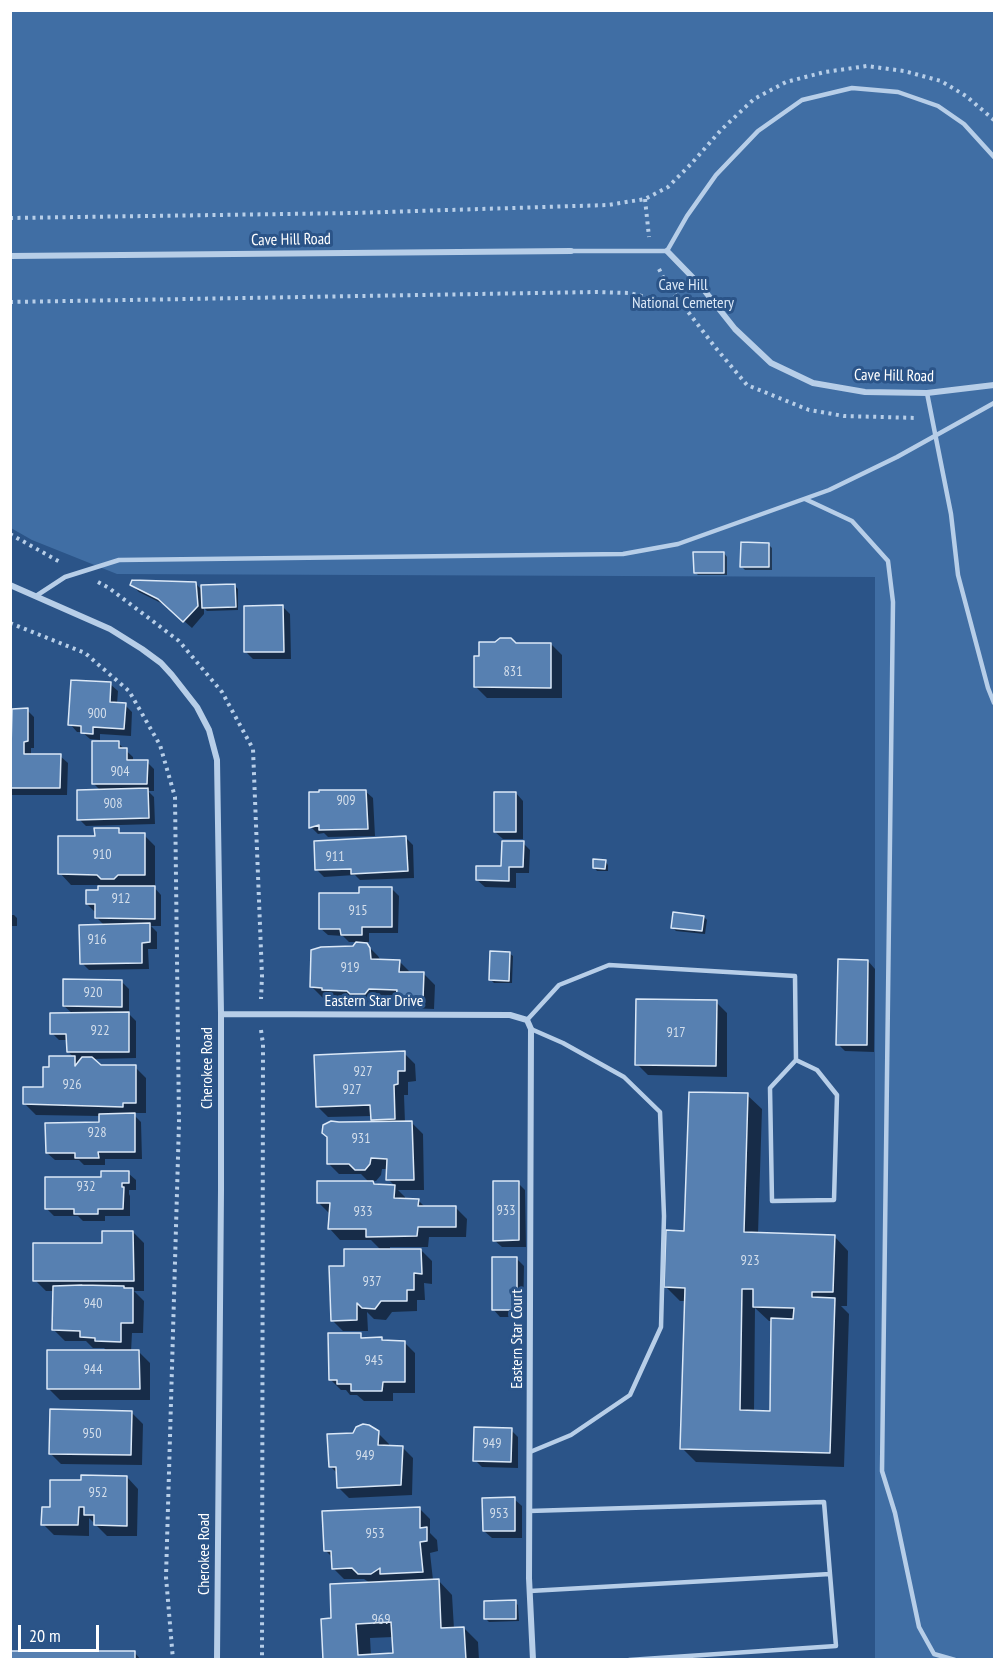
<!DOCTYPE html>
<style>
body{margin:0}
#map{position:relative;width:1005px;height:1670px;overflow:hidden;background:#2b5488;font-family:"PT Sans Narrow",sans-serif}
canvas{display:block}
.frame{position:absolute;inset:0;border:12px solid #fff;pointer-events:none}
.scale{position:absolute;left:18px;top:1625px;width:81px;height:27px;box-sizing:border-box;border:3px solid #fff;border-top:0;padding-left:8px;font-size:18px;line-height:21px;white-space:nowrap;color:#fff;-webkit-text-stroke:4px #2b5488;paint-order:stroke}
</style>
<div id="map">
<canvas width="1005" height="1670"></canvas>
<div class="frame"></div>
<div class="scale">20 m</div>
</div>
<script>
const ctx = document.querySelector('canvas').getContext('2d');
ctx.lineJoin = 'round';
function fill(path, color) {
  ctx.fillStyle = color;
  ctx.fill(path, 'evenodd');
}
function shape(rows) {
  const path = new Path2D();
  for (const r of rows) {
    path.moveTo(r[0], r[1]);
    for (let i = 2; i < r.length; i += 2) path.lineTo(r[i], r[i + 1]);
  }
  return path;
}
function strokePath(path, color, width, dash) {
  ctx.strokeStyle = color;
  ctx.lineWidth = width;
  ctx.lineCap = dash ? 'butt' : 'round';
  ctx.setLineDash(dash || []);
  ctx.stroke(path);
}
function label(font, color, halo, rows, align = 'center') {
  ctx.font = font + ' "PT Sans Narrow",sans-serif';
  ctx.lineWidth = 6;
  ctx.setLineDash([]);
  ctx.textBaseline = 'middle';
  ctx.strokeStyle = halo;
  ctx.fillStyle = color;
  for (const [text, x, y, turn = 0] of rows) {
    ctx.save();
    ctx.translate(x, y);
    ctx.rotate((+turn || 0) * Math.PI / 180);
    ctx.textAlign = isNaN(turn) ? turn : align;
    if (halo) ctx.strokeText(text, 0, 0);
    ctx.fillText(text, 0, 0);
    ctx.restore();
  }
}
const green = shape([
 [11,11,994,11,994,1659,875,1659,875,577,117,574,32,540,11,528]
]);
const shadow = shape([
 [769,545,772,548,772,570,745,570,741,566],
 [724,553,727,557,727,575,698,575,695,572],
 [195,583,203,591,235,586,238,589,238,610,207,611,204,608,204,614,192,628,167,606,139,592,132,585],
 [283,607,290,614,291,659,253,659,246,652],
 [516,644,551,644,562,655,562,698,487,698,476,687],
 [10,669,12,671,12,710,27,710,34,717,34,748,31,748,31,756,60,756,68,763,67,795,10,795,10,739,12,741,13,711,10,711],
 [110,684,118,691,117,704,125,705,132,712,131,736,100,734,100,740,90,739,82,732,77,732,70,724],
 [118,743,133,757,133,762,147,762,154,769,154,791,148,791,154,797,155,824,86,826,79,819,101,791,93,783],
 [365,791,373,798,375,836,328,837,324,833,318,834,311,827],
 [516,793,523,801,523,839,503,839,495,832],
 [118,830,123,835,144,835,155,846,155,886,152,885,161,895,161,926,151,926,157,932,157,949,148,949,149,969,89,970,82,963,105,926,97,918,97,911,94,911,87,904,99,891,100,885,71,885,60,873,96,837],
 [406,838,413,845,414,878,360,880,355,875,324,877,316,869],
 [523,843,530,850,529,873,516,873,516,888,485,887,477,880,503,868],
 [605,861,608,865,608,871,597,871,594,867],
 [391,888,399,896,398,933,369,933,369,942,364,942,378,956,381,961,399,961,410,972,424,974,435,985,434,1009,409,1008,400,1000,380,999,376,1004,363,1004,359,1001,335,1001,332,998,323,998,312,987,358,942,349,942,343,936,328,935,320,928,361,895],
 [10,915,14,915,17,918,17,926,10,926],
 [704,917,707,920,705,934,676,931,673,928],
 [509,953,513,956,512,983,494,983,491,980],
 [868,961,875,969,874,1052,845,1051,838,1044],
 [122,982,129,989,129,1014,136,1021,136,1058,91,1059,101,1067,135,1067,146,1078,146,1113,132,1113,141,1122,142,1159,105,1159,105,1165,84,1165,79,1160,55,1160,47,1153,101,1124,100,1116,36,1115,25,1104,44,1088,51,1068,74,1057,68,1052,68,1040,59,1040,52,1033,73,1014,64,1006],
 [716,1002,727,1013,727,1077,648,1075,637,1064],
 [404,1053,415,1064,416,1081,408,1082,408,1095,404,1095,405,1123,412,1123,423,1134,424,1190,398,1190,405,1197,405,1200,418,1200,425,1207,456,1208,467,1219,466,1237,429,1237,428,1247,390,1247,390,1250,421,1250,432,1261,432,1284,424,1283,425,1300,417,1300,417,1311,392,1312,386,1320,374,1319,367,1312,368,1331,343,1331,332,1320,346,1268,381,1250,371,1240,340,1240,330,1229,330,1214,318,1202,370,1183,361,1174,339,1174,328,1163,377,1123,373,1119,372,1116,328,1117,317,1106],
 [382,1169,388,1169,388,1179,395,1186,376,1186,370,1180,376,1181,381,1175],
 [747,1095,762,1109,758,1234,834,1236,848,1251,847,1306,841,1306,849,1314,844,1467,696,1462,682,1448,686,1301,680,1301,666,1287],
 [755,1308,769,1321,772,1321,771,1413,754,1412],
 [128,1173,136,1180,136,1190,129,1190,129,1194,130,1196,130,1216,105,1216,105,1221,83,1221,78,1216,54,1216,47,1209,102,1179],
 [518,1183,525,1190,526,1247,502,1247,494,1240],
 [133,1232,144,1243,144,1291,134,1291,144,1301,143,1333,132,1333,131,1352,139,1352,150,1363,150,1400,60,1400,49,1389,108,1352,104,1348,93,1348,86,1341,65,1341,54,1330,54,1291,46,1291,35,1280,103,1245],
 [517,1259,524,1266,523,1317,500,1317,493,1309],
 [360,1335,364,1339,381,1339,384,1342,404,1342,415,1353,415,1393,393,1393,393,1401,364,1401,357,1395,350,1395,346,1390,341,1390,330,1379],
 [131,1412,143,1424,142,1465,61,1464,50,1453],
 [511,1430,518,1437,518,1468,482,1467,475,1460],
 [378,1433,389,1444,389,1447,402,1447,413,1458,412,1495,349,1498,338,1487,337,1473,331,1467],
 [127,1477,138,1489,137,1536,107,1536,89,1518,89,1536,54,1535,43,1524,51,1508,83,1482],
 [514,1499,522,1506,522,1538,492,1538,484,1531],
 [419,1508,430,1519,430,1533,437,1540,438,1551,430,1553,433,1580,438,1580,452,1595,454,1629,464,1628,478,1642,479,1660,324,1660,333,1619,370,1583,364,1579,344,1579,333,1568,333,1558,325,1550],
 [393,1637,395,1654,371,1656,370,1638],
 [515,1602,518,1605,519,1621,489,1622,486,1619],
 [135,1653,141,1660,10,1660]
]);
const building = shape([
 [741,542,769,543,769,567,740,567,741,542],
 [693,552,724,552,724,573,694,573,693,552],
 [132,580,196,582,198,606,183,622,158,599,130,585,132,580],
 [235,584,236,607,202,608,201,585,235,584],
 [283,605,284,652,244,652,244,606,283,605],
 [500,638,511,638,516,643,551,643,551,688,474,687,474,656,479,656,479,642,495,642,500,638],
 [71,680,111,682,110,702,126,703,124,729,93,727,93,734,81,733,81,726,68,725,71,680],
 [28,708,28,741,24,742,24,754,61,754,60,788,10,788,12,709,28,708],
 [92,741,119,741,119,748,127,748,127,760,148,760,147,784,92,784,92,741],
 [148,788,149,818,77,820,77,790,148,788],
 [319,790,366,790,368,829,319,830,319,825,309,828,309,792,319,792,319,790],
 [494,792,516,792,516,832,494,832,494,792],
 [94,828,119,828,119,833,145,833,145,875,118,875,114,879,101,879,97,875,58,874,58,836,95,836,94,828],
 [406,836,408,871,351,874,351,869,315,870,314,841,406,836],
 [502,841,524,841,523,867,509,867,509,881,476,880,476,866,501,866,502,841],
 [593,859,606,860,605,869,593,868,593,859],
 [98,886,155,886,155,919,95,918,95,904,86,904,86,890,98,890,98,886],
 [359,887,392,887,392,927,362,927,362,935,341,935,340,929,319,929,319,893,359,893,359,887],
 [673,912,704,916,702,931,671,928,673,912],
 [150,923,150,942,142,943,142,963,80,964,79,925,150,923],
 [356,942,367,943,370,948,371,959,400,960,399,972,424,972,423,999,396,998,397,990,369,989,365,994,350,994,347,991,322,990,322,988,310,987,311,950,321,947,353,946,356,942],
 [490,951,510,952,509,981,489,980,490,951],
 [838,959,868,960,867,1045,836,1045,838,959],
 [63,979,122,980,122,1007,63,1006,63,979],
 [636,999,717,1000,716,1066,635,1065,636,999],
 [129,1012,129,1052,67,1052,66,1034,50,1034,50,1013,129,1012],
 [405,1051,405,1071,398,1071,398,1084,394,1085,395,1119,371,1120,370,1105,316,1107,314,1055,405,1051],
 [49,1056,75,1056,75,1066,82,1057,92,1057,101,1065,136,1065,136,1103,123,1103,123,1107,23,1104,23,1087,43,1087,43,1067,49,1067,49,1056],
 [689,1092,748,1093,744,1232,835,1235,833,1292,812,1292,812,1297,835,1298,830,1453,680,1449,685,1288,664,1287,666,1230,684,1231,689,1092],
 [742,1289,753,1289,753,1307,794,1308,793,1319,771,1318,770,1411,740,1410,742,1289],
 [135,1113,135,1152,98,1152,99,1158,75,1158,75,1153,46,1153,45,1123,99,1122,99,1114,135,1113],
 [331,1121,339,1122,412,1121,414,1180,386,1180,387,1159,371,1158,370,1164,365,1170,355,1170,349,1164,327,1164,327,1137,322,1133,323,1125,331,1121],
 [101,1171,129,1171,129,1183,122,1183,122,1187,124,1187,123,1209,98,1209,98,1214,74,1214,74,1209,45,1209,45,1177,101,1177,101,1171],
 [317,1181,373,1181,374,1184,395,1185,394,1198,419,1199,418,1206,456,1206,456,1227,418,1227,417,1236,366,1237,366,1229,328,1229,330,1203,317,1203,317,1181],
 [493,1181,519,1181,519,1240,493,1241,493,1181],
 [102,1231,133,1231,134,1281,33,1281,33,1243,102,1243,102,1231],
 [344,1249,421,1249,422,1274,414,1273,414,1290,407,1290,407,1301,381,1301,375,1309,362,1308,357,1303,357,1320,331,1321,329,1266,344,1266,344,1249],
 [492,1257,517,1257,517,1310,492,1310,492,1257],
 [82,1285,124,1286,124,1288,133,1288,133,1323,121,1323,121,1342,95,1341,95,1338,80,1337,80,1331,52,1330,53,1286,82,1285],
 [328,1333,361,1333,361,1338,382,1337,382,1340,405,1341,405,1382,383,1382,382,1391,351,1391,351,1384,337,1384,337,1380,329,1380,328,1333],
 [47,1350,139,1350,140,1389,47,1389,47,1350],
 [50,1409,132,1411,131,1455,49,1454,50,1409],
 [363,1424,369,1425,379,1431,378,1445,403,1446,401,1485,337,1488,336,1467,329,1467,327,1434,353,1433,356,1427,363,1424],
 [474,1427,512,1428,511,1462,473,1461,474,1427],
 [81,1475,127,1476,127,1526,94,1525,94,1515,84,1515,84,1507,79,1507,78,1525,41,1525,42,1507,50,1507,50,1480,81,1480,81,1475],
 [515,1497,515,1531,483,1531,482,1498,515,1497],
 [420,1507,420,1528,427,1527,427,1541,420,1542,423,1572,380,1574,380,1568,371,1574,358,1574,352,1568,332,1569,331,1551,324,1551,322,1511,420,1507],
 [439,1579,441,1628,464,1627,466,1660,323,1660,321,1619,331,1618,330,1584,439,1579],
 [391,1622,393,1653,358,1655,356,1624,391,1622],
 [516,1600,516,1619,484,1619,484,1601,516,1600],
 [10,1651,135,1651,135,1660,10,1660,10,1651]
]);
const path = shape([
 [645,199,649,237],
 [10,218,353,213,608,205,645,199,668,187,691,164,721,130,754,99,786,82,825,72,867,66,904,71,941,81,966,96,994,120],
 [659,269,666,283,715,347,747,385,809,410,844,416,918,418],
 [10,302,595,292,630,293,684,307],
 [10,534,60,562],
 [98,582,109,588,179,641,222,692,253,749,262,976,261,999],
 [10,623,85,653,129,691,160,745,175,797,179,1122,166,1577,173,1660],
 [261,1030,263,1044,262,1660]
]);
const service = shape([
 [571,251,667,251,687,216,716,175,758,131,802,100,852,88,898,92,938,106,964,124,994,157],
 [927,393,951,514,958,575,988,688,994,703],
 [805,499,852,521,888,561,893,602,882,1471,895,1513,919,1627,934,1654,955,1660],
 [36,596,65,577,119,560,623,554,678,544,829,490,897,457,994,403],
 [527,1020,559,985,609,965,795,976,796,1060,770,1088,772,1201,834,1200,837,1095,817,1070,796,1060],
 [530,1452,571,1435,630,1395,661,1327,664,1216,660,1112,624,1077,563,1043,531,1029],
 [529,1511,824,1502,836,1646,629,1660],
 [530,1591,830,1574]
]);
const minor = shape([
 [667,251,700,285,735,329,771,363,813,383,865,392,927,393,994,385],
 [10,256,571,251],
 [10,585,110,629,142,649,161,663,172,675,197,707,209,730,217,760,221,1014,221,1190,217,1660],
 [221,1014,510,1015,527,1020,531,1029,529,1578,533,1660]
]);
const numberNames = [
 ["831",513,672],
 ["900",97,714],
 ["904",120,772],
 ["909",346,801],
 ["908",113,804],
 ["910",102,855],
 ["911",335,857],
 ["912",121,899],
 ["915",358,911],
 ["916",97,940],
 ["919",350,968],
 ["920",93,993],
 ["922",100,1031],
 ["917",676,1033],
 ["927",363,1072],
 ["926",72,1085],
 ["927",352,1090],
 ["928",97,1133],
 ["931",361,1139],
 ["932",86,1187],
 ["933",506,1211],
 ["933",363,1212],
 ["923",750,1261],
 ["937",372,1282],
 ["940",93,1304],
 ["945",374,1361],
 ["944",93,1370],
 ["950",92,1434],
 ["949",492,1444],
 ["949",365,1456],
 ["952",98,1493],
 ["953",499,1514],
 ["953",375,1534],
 ["969",381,1620]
];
const streetNames = [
 ["Cave Hill Road",291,240,-1],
 ["Cave Hill Road",894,376,1],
 ["Eastern Star Drive",374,1001],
 ["Cherokee Road",207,1068,-90],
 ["Eastern Star Court",517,1339,-90],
 ["Cherokee Road",204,1554,-90]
];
const parkNames = [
 ["Cave Hill",683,285],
 ["National Cemetery",683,303]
];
fill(green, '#406ea4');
fill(shadow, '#0007');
fill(building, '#5780b1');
strokePath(building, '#dbe8f7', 1.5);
strokePath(path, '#b7cee8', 4, [3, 4.5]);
strokePath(service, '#b7cee8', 4.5);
strokePath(minor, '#b7cee8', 6);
label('14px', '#d5dfec', null, numberNames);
label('16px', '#fff', '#2b5488', streetNames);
label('16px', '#dbe8f7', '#2b5488', parkNames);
</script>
